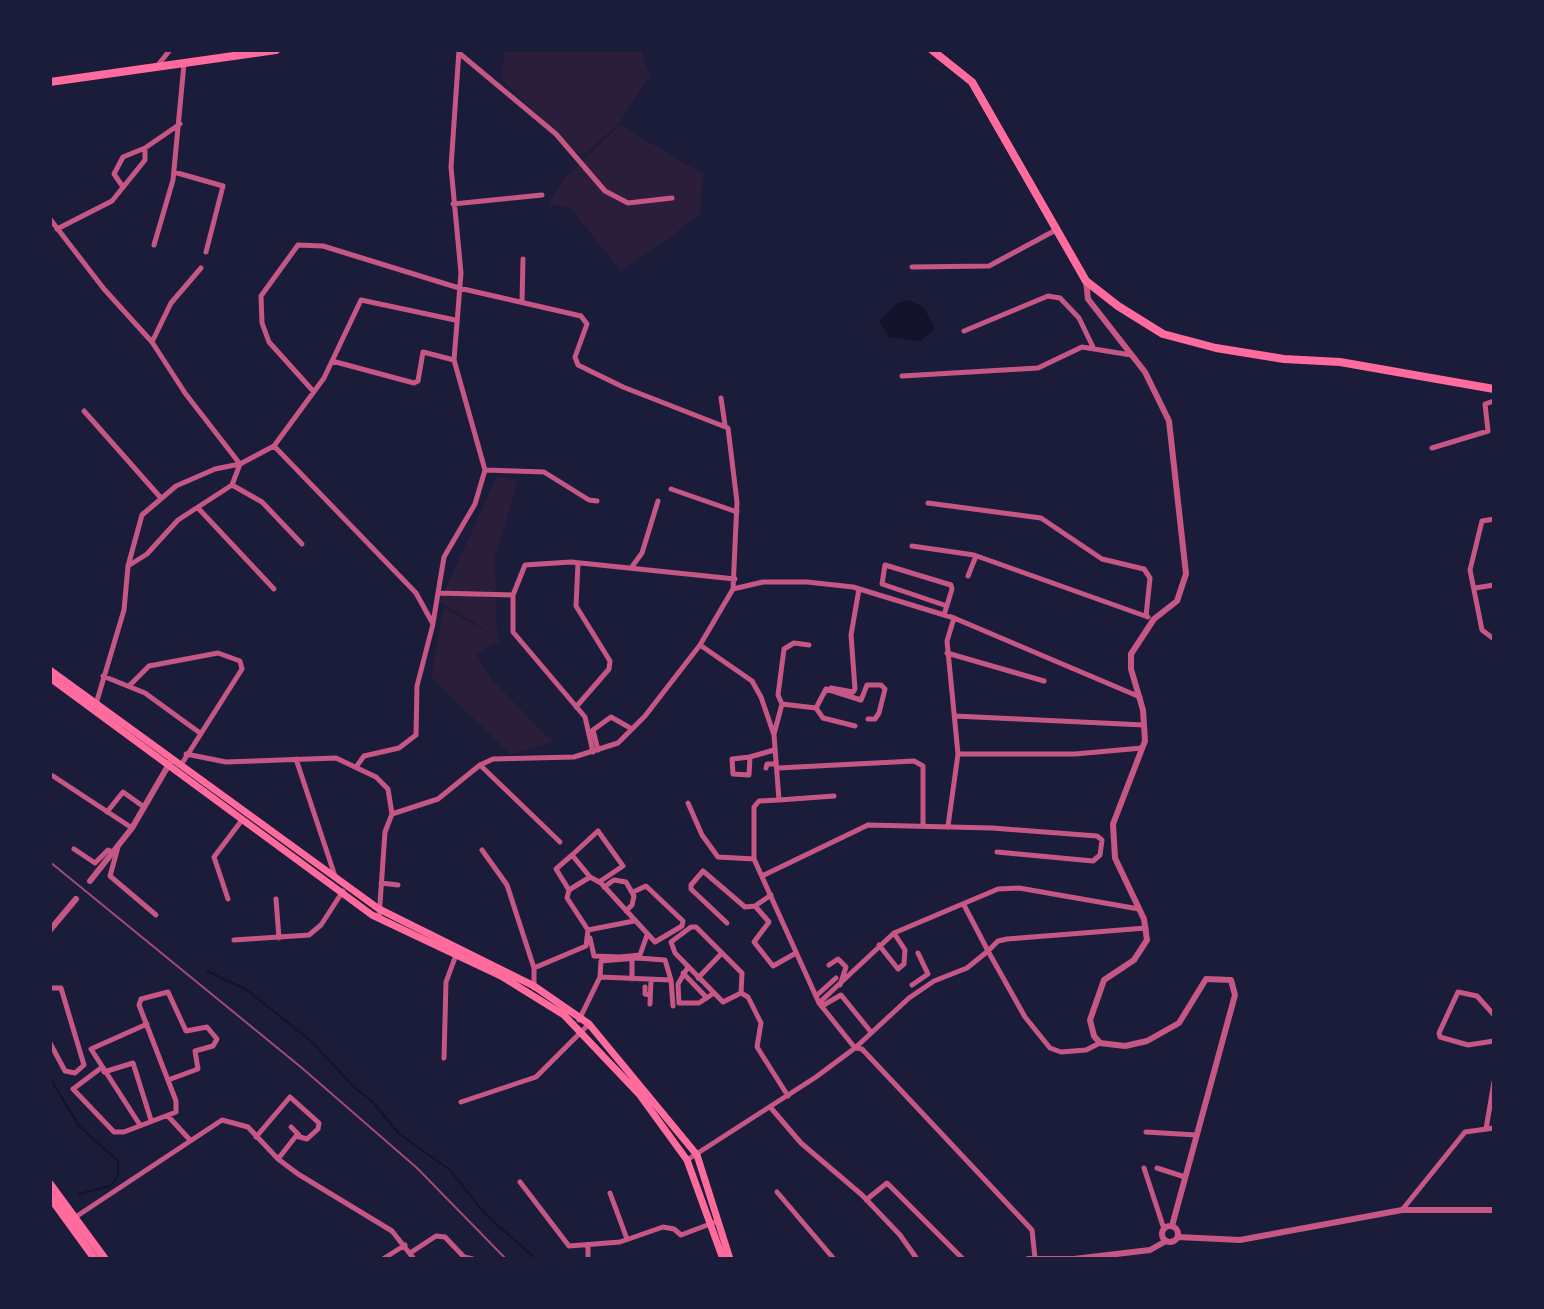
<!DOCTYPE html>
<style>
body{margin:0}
#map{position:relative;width:1544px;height:1309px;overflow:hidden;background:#1b1b3a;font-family:"PT Serif",serif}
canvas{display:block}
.frame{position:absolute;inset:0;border:52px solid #1b1b3a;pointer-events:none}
</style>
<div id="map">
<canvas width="1544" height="1309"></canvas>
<div class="frame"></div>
</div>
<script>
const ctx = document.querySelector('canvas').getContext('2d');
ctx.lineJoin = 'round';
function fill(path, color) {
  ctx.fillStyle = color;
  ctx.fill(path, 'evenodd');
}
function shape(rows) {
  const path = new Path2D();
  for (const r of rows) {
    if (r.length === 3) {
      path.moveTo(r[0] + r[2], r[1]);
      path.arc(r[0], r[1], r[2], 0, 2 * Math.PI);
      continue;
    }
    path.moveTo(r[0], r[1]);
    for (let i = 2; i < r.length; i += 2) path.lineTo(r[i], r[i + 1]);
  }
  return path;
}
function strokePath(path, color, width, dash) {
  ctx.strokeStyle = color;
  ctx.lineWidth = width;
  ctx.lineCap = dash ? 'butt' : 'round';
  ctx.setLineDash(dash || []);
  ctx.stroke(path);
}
const green = shape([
 [505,50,641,50,650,75,621,121,593,147,579,155,502,80],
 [620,125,703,174,700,215,621,272,571,208,549,204,564,179],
 [497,476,518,481,495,557,497,638,502,641,476,653,491,679,553,742,511,755,431,677,444,608,494,635,440,601]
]);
const water = shape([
 [910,300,924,308,935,329,920,341,889,337,879,321,896,304]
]);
const stream = shape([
 [207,971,247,990,311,1041,354,1087,372,1101,399,1134,450,1170,485,1214,536,1259],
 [50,1078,79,1126,118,1161,118,1176,110,1186,79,1194]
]);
const minor = shape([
 [459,53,556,134,605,191,628,203,672,198],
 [158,65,170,50],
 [174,172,223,186,206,252],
 [123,187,114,174,123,157,145,148,180,124],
 [453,204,542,195],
 [50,219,104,289,152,342,185,393,240,464,232,485,178,520,147,554,128,566],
 [57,229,112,201,145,160,145,148],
 [154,245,173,180,184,64],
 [912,267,989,266,1054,231],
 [522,302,523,259],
 [964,331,1048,296,1060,298,1079,318,1093,347],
 [152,342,171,303,201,268],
 [332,361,414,383,418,381,423,352,454,360],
 [902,376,1038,368,1082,347,1131,355],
 [314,392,269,342,262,323,261,296,298,245,323,246,459,288,581,316,587,324,575,357,578,365,623,387,728,428,737,502,733,589],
 [721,398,725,425],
 [84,411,161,498],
 [274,446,324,378,361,300,455,320],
 [1432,448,1488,431,1485,404,1494,401],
 [485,470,544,472,589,500,597,501],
 [232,485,262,502,302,544],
 [671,489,737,512],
 [928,503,1041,518,1102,559,1144,569,1150,578,1146,616],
 [198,508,274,589],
 [1494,519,1482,521,1470,570,1482,630,1494,639],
 [912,546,974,555,1148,617],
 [631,568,642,553,658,501],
 [968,576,976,556],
 [1475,588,1494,585],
 [438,593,513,595],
 [944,615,952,589,951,585,885,565,882,584,947,606],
 [433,623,444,557,475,504,485,470,454,360,461,273,451,167,459,50],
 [700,645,733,589,763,582,807,582,853,587,954,618,1140,697],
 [947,653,1044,681],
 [103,676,145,693,200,733],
 [130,685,149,666,218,653,240,661,242,669,181,765],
 [831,688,853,692,855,689,851,635,859,589],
 [96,704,124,610,128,566,142,515,176,486,215,469,240,464,274,446,416,593,433,624,417,686,416,735,399,748,364,756,356,767],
 [782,704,816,708,826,689,861,700,867,685,881,685,885,689,879,713,875,719,868,719],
 [576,707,609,669,610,661,576,606,578,563],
 [816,708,823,718,855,726],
 [955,716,1144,725],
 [774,734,782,704,778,695,784,649,794,643,809,645],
 [598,750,593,730,611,717,632,729],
 [593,752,585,717,513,632,513,595,525,565,571,562,735,579],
 [186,754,226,762,336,758,376,777,388,789,392,814],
 [958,754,1075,754,1142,748],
 [750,757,732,759,733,774,749,775,750,757,774,750],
 [296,759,335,876],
 [480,765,560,842],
 [766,768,767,764,776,764],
 [778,768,914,761,923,766,923,826],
 [53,776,132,828],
 [779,800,834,796],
 [688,803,702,835,718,857,754,859],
 [107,812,123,792,144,807],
 [948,826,958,754,947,641,954,618],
 [118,847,110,876,156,915],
 [74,849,95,863,108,850,113,852],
 [482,850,507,885,534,968,534,988],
 [762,876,868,825,992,828,1097,836,1102,840,1100,855,1093,861,997,852],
 [590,877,572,855,598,831,623,866,599,882],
 [381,883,398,885],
 [604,887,614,880,626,882,634,896,632,905,626,911],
 [569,890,556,869,572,855],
 [228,899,214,857,242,820],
 [276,899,279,938],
 [755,906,771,895],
 [379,918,385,832,392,814,438,799,480,765,493,759,574,757,618,743,645,716,700,645,752,681,761,697,774,735,779,800,759,801,754,807,754,859,819,1003,855,1048,862,1049,1032,1230,1035,1258],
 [727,923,691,889,691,885,703,871,745,907,755,906,769,922,754,942,773,966,796,953],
 [588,930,634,921],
 [590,938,594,956,620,957,640,955,647,935],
 [234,940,309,935,321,925,343,891],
 [879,945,898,969,904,964,905,950,894,933],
 [632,959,632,979],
 [829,965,838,959,846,967,840,985],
 [688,967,678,984,679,1003,699,1003,714,993],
 [534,968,586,946,588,930,567,898,569,890,590,877,601,883,655,942,682,926,683,921,646,886,633,892],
 [683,973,707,998],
 [600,977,601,961,637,958,665,960,671,980],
 [698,978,722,953],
 [912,985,928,974,918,953],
 [645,987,645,994,650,995],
 [50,988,61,988,84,1065,75,1073,65,1071,50,1043],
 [741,993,742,973,696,927,691,927,671,942,675,953,723,1002,741,993,748,997,761,1023,757,1047,788,1096],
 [816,996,836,978],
 [819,1003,894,933,998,889,1019,888,1139,909],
 [650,1004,651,980],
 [822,1006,841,995,871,1032],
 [1494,1015,1477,996,1458,992,1439,1033,1440,1037,1468,1045,1494,1041],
 [579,1020,600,977,671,980,673,1006],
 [1100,1043,1086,1050,1061,1052,1050,1048,1025,1017,988,951,998,941,1007,939,1146,928],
 [444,1058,446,982,456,955],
 [101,1068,73,1089,114,1132,124,1132,176,1112,176,1101,139,1005,141,999,168,992,186,1031,207,1027,217,1039,213,1046,195,1051,198,1069,168,1080],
 [104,1072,133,1063,151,1120],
 [461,1102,536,1077,589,1024],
 [771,1108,801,1143,862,1195,900,1235,917,1259],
 [168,1116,190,1140],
 [140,1125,91,1049,147,1024],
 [291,1127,299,1135],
 [1486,1129,1494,1082],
 [1146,1132,1196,1135],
 [256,1137,290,1097,319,1123,318,1129,307,1139,296,1136,278,1159],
 [687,1160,816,1077,855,1048,909,998,934,981,967,968,988,951,964,905],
 [1144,1168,1164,1229],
 [1157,1168,1185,1177],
 [520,1182,569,1246,620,1242,663,1227,674,1229,681,1235,718,1221],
 [777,1192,834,1259],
 [610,1193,627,1239],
 [866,1200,887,1183,963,1259],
 [1402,1210,1465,1132,1494,1128],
 [74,1218,222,1120,248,1127,278,1159,298,1174,392,1231,414,1259],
 [410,1253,436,1236,445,1237,464,1257,473,1259],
 [383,1259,405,1245],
 [588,1259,588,1245]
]);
const tertiary = shape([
 [1086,281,1088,299,1145,372,1169,421,1186,574,1177,601,1154,619,1131,654,1131,669,1143,710,1145,741,1113,824,1115,858,1144,919,1147,940,1134,960,1104,980,1090,1020,1094,1036,1100,1043,1125,1046,1147,1041,1179,1023,1206,979,1231,980,1235,995,1172,1226],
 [90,881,132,828,172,759],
 [50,930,76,899],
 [1170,1234,8],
 [1178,1237,1240,1240,1402,1210,1494,1210],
 [1028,1259,1074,1259,1150,1250,1166,1241]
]);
const secondary = shape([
 [50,670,379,909,534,986,589,1024,697,1155,730,1259],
 [50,678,372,915,501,976,564,1015,639,1094,687,1160,723,1259]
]);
const primary = shape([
 [932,50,972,82,1086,281,1118,306,1163,334,1216,348,1284,359,1340,362,1494,389],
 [50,82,276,50],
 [50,1184,105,1259],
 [50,1197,95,1259]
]);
const rail = shape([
 [50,862,302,1068,417,1168,506,1259]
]);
fill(green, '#2a1e3b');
fill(water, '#12122b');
strokePath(stream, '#12122b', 2);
strokePath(minor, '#c65784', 5);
strokePath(tertiary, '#c65784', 6);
strokePath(secondary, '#ff6b9d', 7);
strokePath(primary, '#ff6b9d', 8);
strokePath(rail, '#a44b75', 2);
</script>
